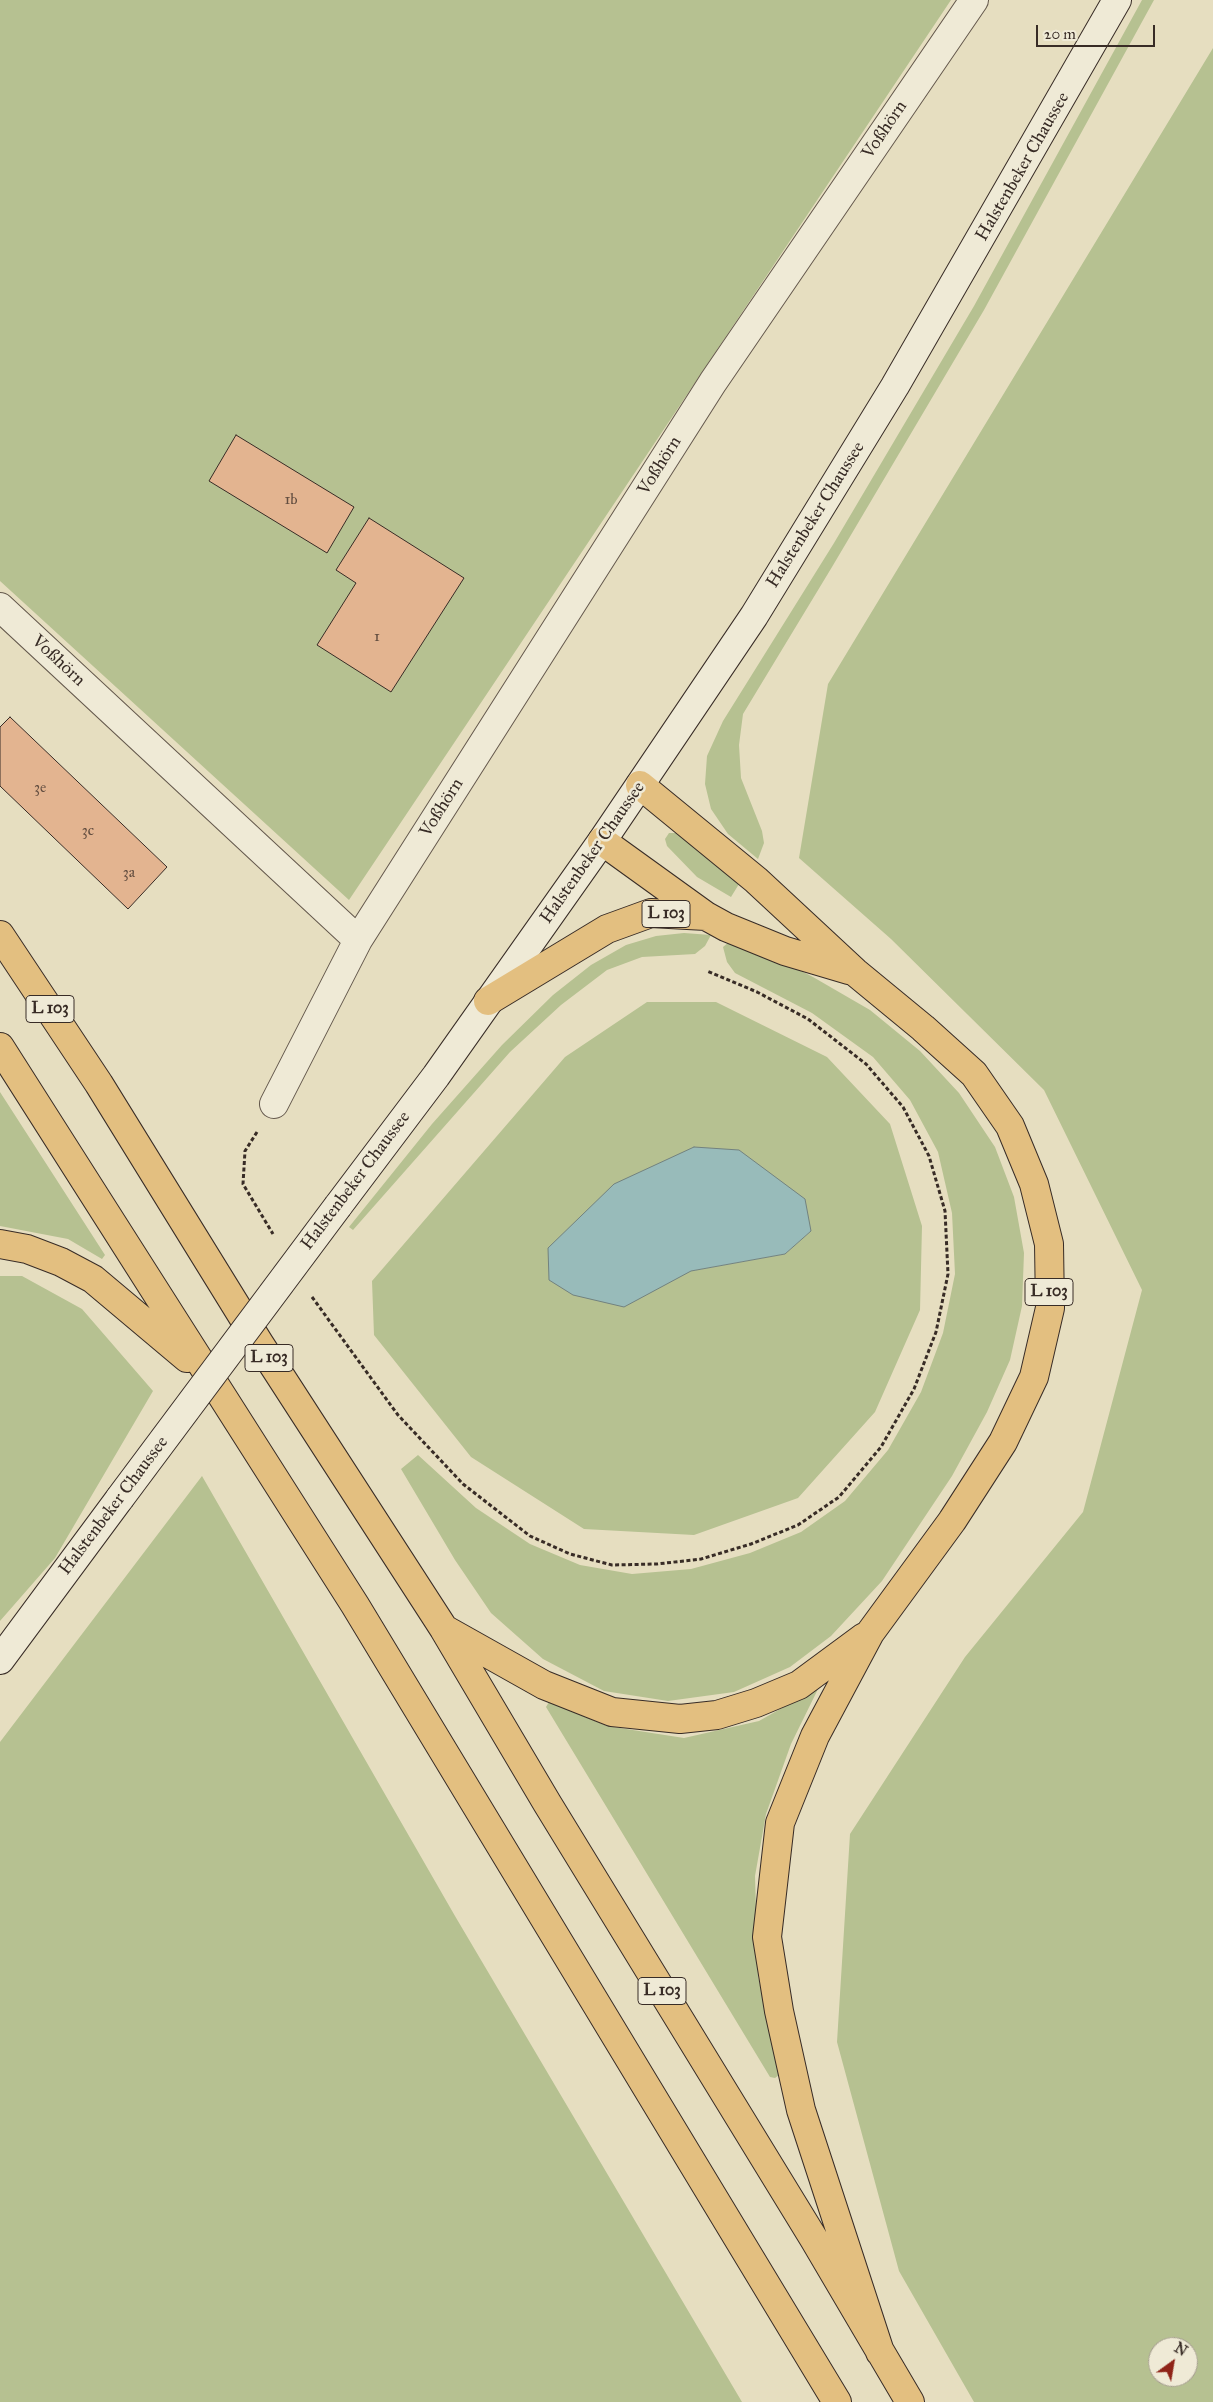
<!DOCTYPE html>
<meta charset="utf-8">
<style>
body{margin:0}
#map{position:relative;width:1213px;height:2402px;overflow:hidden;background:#e6dec0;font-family:"IM FELL Great Primer",serif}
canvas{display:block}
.north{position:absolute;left:1148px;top:2337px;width:50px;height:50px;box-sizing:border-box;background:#efead6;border:1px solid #a69e90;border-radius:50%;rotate:32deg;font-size:14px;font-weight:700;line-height:20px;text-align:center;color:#382c26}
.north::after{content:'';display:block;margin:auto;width:18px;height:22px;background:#8f2418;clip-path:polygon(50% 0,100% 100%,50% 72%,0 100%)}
.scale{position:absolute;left:1036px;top:25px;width:119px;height:22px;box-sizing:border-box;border:2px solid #382c26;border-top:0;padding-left:6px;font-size:15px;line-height:18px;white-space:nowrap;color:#382c26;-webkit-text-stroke:4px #efead6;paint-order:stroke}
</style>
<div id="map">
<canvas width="1213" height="2402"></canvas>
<div class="north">N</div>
<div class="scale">20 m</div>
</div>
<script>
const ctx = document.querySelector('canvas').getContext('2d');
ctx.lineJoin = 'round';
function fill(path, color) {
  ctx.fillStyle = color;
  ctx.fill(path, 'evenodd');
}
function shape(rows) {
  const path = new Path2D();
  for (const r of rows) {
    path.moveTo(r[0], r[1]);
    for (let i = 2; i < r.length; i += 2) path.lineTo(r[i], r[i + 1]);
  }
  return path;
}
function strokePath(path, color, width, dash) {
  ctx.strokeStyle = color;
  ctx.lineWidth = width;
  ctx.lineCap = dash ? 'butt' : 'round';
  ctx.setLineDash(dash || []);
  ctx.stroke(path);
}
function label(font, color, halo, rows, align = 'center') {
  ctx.font = font + ' "IM FELL Great Primer",serif';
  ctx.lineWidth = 5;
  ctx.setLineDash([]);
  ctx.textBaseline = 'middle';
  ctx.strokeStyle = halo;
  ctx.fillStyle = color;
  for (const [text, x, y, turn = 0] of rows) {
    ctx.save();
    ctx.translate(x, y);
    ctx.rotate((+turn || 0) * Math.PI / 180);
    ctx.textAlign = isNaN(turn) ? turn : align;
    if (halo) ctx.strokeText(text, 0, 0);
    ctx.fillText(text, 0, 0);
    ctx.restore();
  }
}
const green = shape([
 [0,0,951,0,349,900,0,581],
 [1142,0,1154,0,984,310,832,567,743,714,739,745,741,778,762,831,764,843,758,859,728,834,711,809,705,784,707,756,723,721,834,543,974,306],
 [1213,48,1213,2402,974,2402,899,2271,837,2042,850,1834,965,1657,1083,1512,1142,1290,1044,1090,891,939,799,858,828,684],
 [1158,2347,1188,2347,1188,2377,1158,2377],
 [669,833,676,833,699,847,739,884,731,897,697,877,667,846,665,839],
 [684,933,711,935,705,946,695,954,642,957,607,970,561,1005,510,1052,353,1230,349,1227,432,1124,502,1045,553,995,591,965,626,945,656,936],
 [729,942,754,947,813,977,870,1010,920,1051,959,1093,995,1147,1014,1197,1024,1253,1022,1306,1010,1360,987,1412,952,1476,882,1581,831,1636,790,1667,734,1692,668,1701,604,1691,543,1659,491,1613,455,1560,401,1469,418,1455,476,1508,530,1544,580,1565,632,1574,691,1569,750,1553,801,1532,845,1501,888,1450,921,1392,943,1333,955,1274,952,1213,938,1152,910,1100,873,1057,812,1013,735,973,727,962,723,947],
 [647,1002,716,1002,827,1057,890,1124,922,1226,920,1310,875,1412,798,1498,694,1535,584,1529,471,1457,374,1335,372,1281,565,1057],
 [811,1231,785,1254,691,1271],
 [0,1092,105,1255,102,1259,68,1239,0,1226],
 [0,1276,22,1276,82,1309,153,1391,55,1558,0,1621],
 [202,1476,455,1916,742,2402,0,2402,0,1742],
 [819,1687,791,1744,766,1814,755,1876,758,1976,779,2075,775,2078,770,2077,546,1707,549,1702,607,1726,684,1738,759,1721]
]);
const water = shape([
 [694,1147,739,1150,805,1199,811,1231,785,1254,691,1271,624,1307,573,1295,549,1280,548,1248,614,1184,694,1147]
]);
const building = shape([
 [236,435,354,507,327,553,209,481,236,435],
 [369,518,464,578,391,692,317,645,356,583,336,570,369,518],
 [10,717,167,867,128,909,0,786,0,727,10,717]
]);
const path = shape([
 [257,1132,245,1151,243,1184,273,1234],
 [312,1297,398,1415,463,1484,530,1536,570,1554,612,1565,657,1564,701,1559,751,1544,798,1525,839,1497,881,1447,914,1389,936,1332,948,1274,945,1211,929,1156,903,1107,866,1064,808,1019,757,992,707,971]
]);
const street = shape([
 [0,607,358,940],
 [274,1104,358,940,713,382,974,0]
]);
const secondary = shape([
 [338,1206,436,1076,602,841,754,616,895,386,1117,0],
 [0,1660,120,1498]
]);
const highway = shape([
 [640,785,756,880,855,972,923,1028,974,1074,1010,1126,1034,1184,1049,1244,1050,1308,1034,1377,1003,1442,952,1521,870,1633,815,1736,780,1823,767,1937,779,2011,801,2110,880,2352],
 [602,841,706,916],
 [0,935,99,1084,259,1343,444,1629,547,1803,814,2239,910,2402],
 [488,1001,607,929,651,913,706,916,726,927,785,951,849,970],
 [0,1047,355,1605,837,2402],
 [0,1244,27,1249,61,1262,93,1279,187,1358],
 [446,1630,544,1685,612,1712,680,1719,717,1715,756,1703,799,1685,864,1637]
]);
const secondaryBridge = shape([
 [120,1498,338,1206]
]);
const numberNames = [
 ["1b",291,500],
 ["1",377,637],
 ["3e",40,788],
 ["3c",88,831],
 ["3a",129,873]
];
const shields = [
 [666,914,48],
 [50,1009,48],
 [1049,1292,48],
 [269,1358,48],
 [662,1991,48]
];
const shieldNames = [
 ["L 103",666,914],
 ["L 103",50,1009],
 ["L 103",1049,1292],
 ["L 103",269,1358],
 ["L 103",662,1991]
];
const streetNames = [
 ["Voßhörn",885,130,-56],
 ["Halstenbeker Chaussee",1023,167,-60],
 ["Voßhörn",660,466,-58],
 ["Halstenbeker Chaussee",816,515,-58],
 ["Voßhörn",58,661,43],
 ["Voßhörn",442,808,-58],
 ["Halstenbeker Chaussee",593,853,-55],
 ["Halstenbeker Chaussee",356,1181,-53],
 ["Halstenbeker Chaussee",114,1506,-53]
];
fill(green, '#b6c191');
fill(water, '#98bbba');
strokePath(water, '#72827f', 1);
fill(building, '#e3b490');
strokePath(building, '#382c26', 1);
strokePath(street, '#64584c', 30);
strokePath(secondary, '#382c26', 30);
strokePath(highway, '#382c26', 30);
strokePath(path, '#382c26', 3, [4, 2.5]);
strokePath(street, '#efead6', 28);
strokePath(secondary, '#efead6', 28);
strokePath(highway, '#e3bf80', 28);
strokePath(secondaryBridge, '#382c26', 30, []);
strokePath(secondaryBridge, '#efead6', 28);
label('15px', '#634e40', null, numberNames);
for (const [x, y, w] of shields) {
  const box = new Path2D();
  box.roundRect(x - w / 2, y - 13.5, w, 27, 4);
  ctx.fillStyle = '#efead6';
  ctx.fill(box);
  strokePath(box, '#382c26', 1);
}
label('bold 16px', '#382c26', null, shieldNames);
label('18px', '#382c26', '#efead6', streetNames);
</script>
